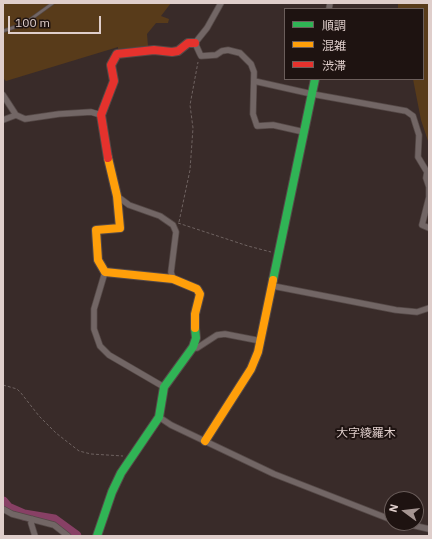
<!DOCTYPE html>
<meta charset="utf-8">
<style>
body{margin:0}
#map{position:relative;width:432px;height:539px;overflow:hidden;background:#392b29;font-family:"IBM Plex Sans","Noto Sans JP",sans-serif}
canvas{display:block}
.frame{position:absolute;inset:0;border:4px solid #dfcecb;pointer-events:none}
.legend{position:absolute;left:284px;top:8px;width:140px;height:72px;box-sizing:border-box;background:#1e1311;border:1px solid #6b5e5b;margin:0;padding:5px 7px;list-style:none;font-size:12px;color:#dfcecb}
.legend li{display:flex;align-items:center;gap:8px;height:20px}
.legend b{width:20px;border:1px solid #6b5e5b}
.north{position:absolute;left:384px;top:491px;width:40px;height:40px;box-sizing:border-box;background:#1e1311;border:1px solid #6b5e5b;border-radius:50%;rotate:285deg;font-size:11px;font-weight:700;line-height:16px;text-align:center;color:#dfcecb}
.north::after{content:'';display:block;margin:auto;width:14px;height:18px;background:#a59592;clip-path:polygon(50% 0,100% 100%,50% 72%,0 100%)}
.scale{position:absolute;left:8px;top:16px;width:93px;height:18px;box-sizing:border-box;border:2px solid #dfcecb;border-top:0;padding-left:5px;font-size:12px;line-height:14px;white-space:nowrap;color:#dfcecb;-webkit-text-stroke:3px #1e1311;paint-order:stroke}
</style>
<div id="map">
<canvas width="432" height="539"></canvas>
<div class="frame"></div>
<ul class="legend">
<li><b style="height:5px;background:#30b455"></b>順調</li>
<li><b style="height:5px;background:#ff9f0a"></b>混雑</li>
<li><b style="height:5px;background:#e5322d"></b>渋滞</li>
</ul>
<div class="north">N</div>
<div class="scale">100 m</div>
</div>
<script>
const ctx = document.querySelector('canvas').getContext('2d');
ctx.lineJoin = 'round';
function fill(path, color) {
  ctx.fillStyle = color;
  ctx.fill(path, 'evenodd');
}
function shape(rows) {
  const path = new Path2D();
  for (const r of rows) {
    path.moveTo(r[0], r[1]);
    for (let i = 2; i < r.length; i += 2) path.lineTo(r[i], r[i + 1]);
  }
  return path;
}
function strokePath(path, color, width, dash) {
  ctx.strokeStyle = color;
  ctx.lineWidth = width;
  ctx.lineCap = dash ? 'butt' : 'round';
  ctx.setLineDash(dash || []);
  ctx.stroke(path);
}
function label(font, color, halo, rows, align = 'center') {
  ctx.font = font + ' "IBM Plex Sans","Noto Sans JP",sans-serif';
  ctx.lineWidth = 4;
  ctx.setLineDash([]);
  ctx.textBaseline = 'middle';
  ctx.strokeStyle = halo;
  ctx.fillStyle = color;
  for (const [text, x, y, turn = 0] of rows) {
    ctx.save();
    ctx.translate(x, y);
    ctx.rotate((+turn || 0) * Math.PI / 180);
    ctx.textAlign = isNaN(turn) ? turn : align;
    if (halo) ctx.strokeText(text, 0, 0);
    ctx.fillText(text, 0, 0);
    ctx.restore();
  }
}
const green = shape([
 [3,3,171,3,161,16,169,19,168,23,156,23,147,34,148,46,118,49,118,47,6,81,3,78],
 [398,3,429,3,429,144,421,120,413,79,423,79,423,9,398,9]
]);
const river = shape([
 [3,502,8,508,24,515,54,520,76,536]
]);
const path = shape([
 [179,222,190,170,193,128,190,105,198,62],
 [178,223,248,246,271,252],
 [3,385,17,389,21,393,39,416,56,433,79,451,91,454,123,456]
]);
const lane = shape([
 [3,31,24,24,53,3]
]);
const street = shape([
 [221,3,207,28,195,43,200,54,201,56,216,55,222,51,228,50,240,53,251,64,254,72,253,114,257,126,273,125,304,132],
 [329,9,330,3],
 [254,81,312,94,406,111,413,116,419,135,418,157,427,172,426,178,429,187,429,197,422,225,429,228],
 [3,95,16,115,25,119,59,114,91,112,101,115],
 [3,120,16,115],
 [117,196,129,205,160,216,173,225,176,232,171,272,173,279],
 [105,272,94,309,94,329,100,346,109,355,164,387],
 [273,286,396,310,417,312,429,308],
 [193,347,197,348,217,335,225,334,261,341],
 [159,417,171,425,274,474,392,520],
 [3,509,12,514,54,525,68,536],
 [32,519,31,523,35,536],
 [403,523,429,529]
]);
const fast = shape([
 [273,280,315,79],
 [97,536,112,492,121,473,159,417,164,387,193,347,196,338,195,328]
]);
const slow = shape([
 [108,158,117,196,120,228,96,230,98,260,105,272,173,279,197,289,200,294,195,314,195,328],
 [205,441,251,369,258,352,273,280]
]);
const jam = shape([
 [108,158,101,115,114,81,111,65,117,54,154,50,172,52,178,51,188,43,195,43]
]);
const quarterNames = [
 ["大字綾羅木",366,434]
];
fill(green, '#583b1a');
strokePath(river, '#884065', 11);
strokePath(lane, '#554947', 4);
strokePath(street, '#554947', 7);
strokePath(fast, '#554947', 10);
strokePath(slow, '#554947', 10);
strokePath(jam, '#554947', 10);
strokePath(path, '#6f6361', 1, [3, 2]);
strokePath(lane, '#726665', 2.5);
strokePath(street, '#726665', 5.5);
strokePath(fast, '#30b455', 8);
strokePath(slow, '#ff9f0a', 8);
strokePath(jam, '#e5322d', 8);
label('12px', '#dfcecb', '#1e1311', quarterNames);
</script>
